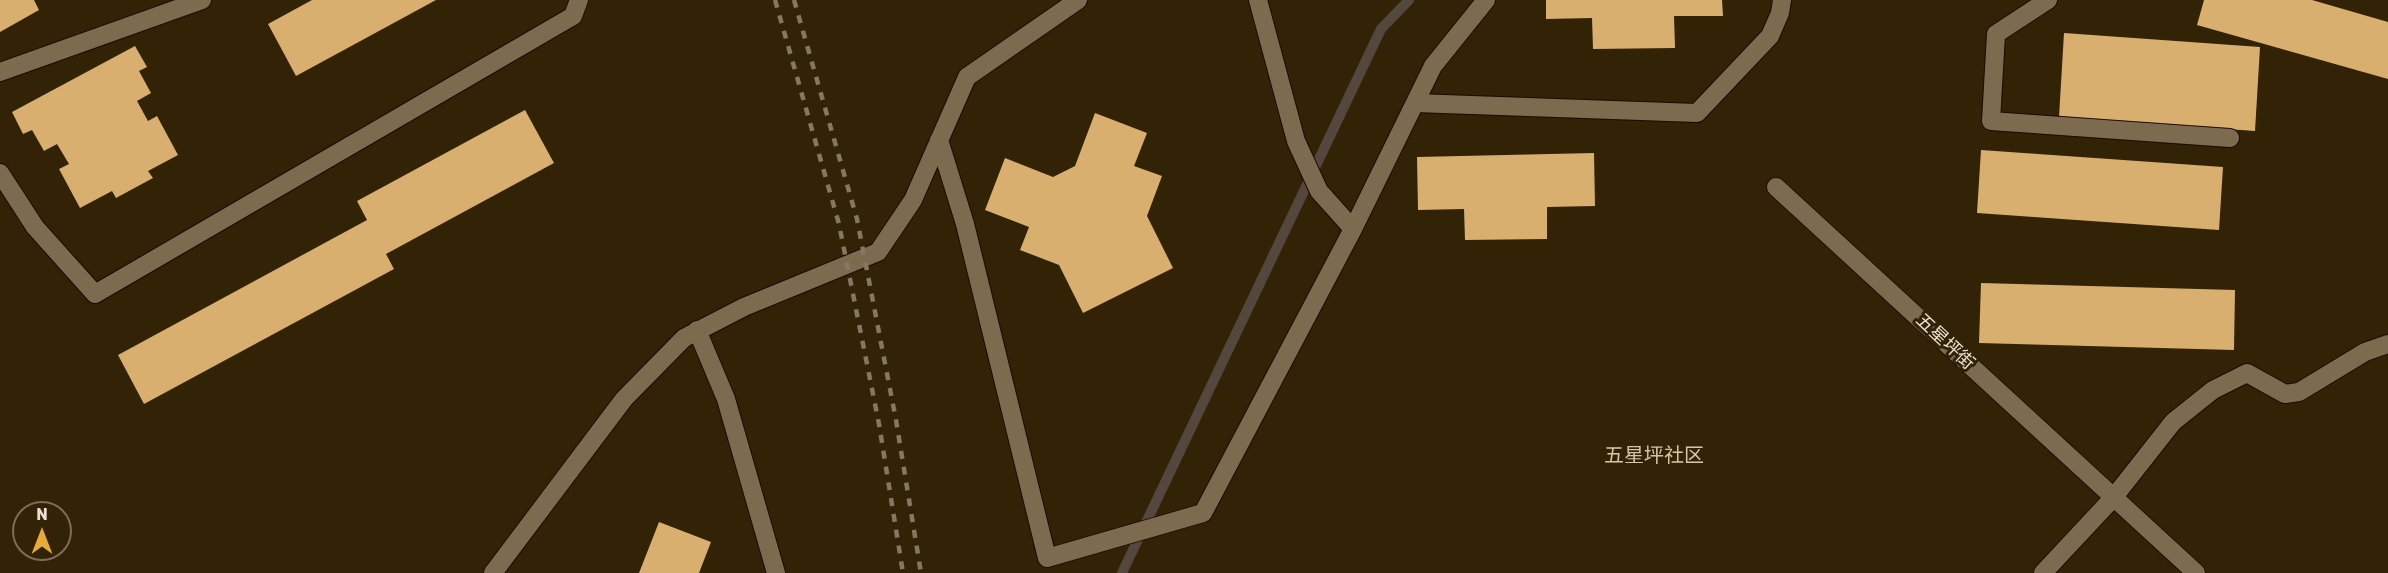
<!DOCTYPE html>
<meta charset="utf-8">
<style>
body{margin:0}
#map{position:relative;width:2388px;height:573px;overflow:hidden;background:#322307;font-family:Rubik,sans-serif}
canvas{display:block}
.north{position:absolute;left:12px;top:501px;width:60px;height:60px;box-sizing:border-box;background:#322307;border:2px solid #7c6e57;border-radius:50%;rotate:0deg;font-size:16px;font-weight:700;line-height:24px;text-align:center;color:#eadfd0}
.north::after{content:'';display:block;margin:auto;width:21px;height:27px;background:#e9ab38;clip-path:polygon(50% 0,100% 100%,50% 72%,0 100%)}
</style>
<div id="map">
<canvas width="2388" height="573"></canvas>
<div class="north">N</div>
</div>
<script>
const ctx = document.querySelector('canvas').getContext('2d');
ctx.lineJoin = 'round';
function shape(rows) {
  const path = new Path2D();
  for (const r of rows) {
    path.moveTo(r[0], r[1]);
    for (let i = 2; i < r.length; i += 2) path.lineTo(r[i], r[i + 1]);
  }
  return path;
}
function strokePath(path, color, width, dash) {
  ctx.strokeStyle = color;
  ctx.lineWidth = width;
  ctx.lineCap = dash ? 'butt' : 'round';
  ctx.setLineDash(dash || []);
  ctx.stroke(path);
}
function fill(path, color) {
  ctx.fillStyle = color;
  ctx.fill(path, 'evenodd');
}
function label(font, color, halo, rows, align = 'center') {
  ctx.font = font + ' Rubik,"Noto Sans SC",sans-serif';
  ctx.lineWidth = 6;
  ctx.setLineDash([]);
  ctx.textBaseline = 'middle';
  ctx.strokeStyle = halo;
  ctx.fillStyle = color;
  for (const [text, x, y, turn = 0] of rows) {
    ctx.save();
    ctx.translate(x, y);
    ctx.rotate((+turn || 0) * Math.PI / 180);
    ctx.textAlign = isNaN(turn) ? turn : align;
    if (halo) ctx.strokeText(text, 0, 0);
    ctx.fillText(text, 0, 0);
    ctx.restore();
  }
}
const stream = shape([
 [1122,573,1381,29,1409,0]
]);
const building = shape([
 [0,0,34,0,39,10,0,32],
 [312,0,436,0,296,76,268,24],
 [1546,0,1722,0,1723,16,1674,16,1675,48,1593,49,1592,18,1546,19],
 [2204,0,2312,0,2388,22,2388,79,2197,25],
 [2064,33,2260,47,2255,131,2059,117],
 [135,46,147,67,139,71,151,93,137,101,148,121,157,116,178,155,148,171,153,178,116,198,112,191,80,208,59,169,69,164,57,144,44,151,32,130,23,134,12,112],
 [525,110,554,163,386,254,394,269,144,404,118,355,367,220,357,201],
 [1095,113,1147,133,1134,166,1162,176,1147,216,1173,268,1083,313,1059,265,1020,250,1029,227,985,210,1005,158,1053,177,1075,166],
 [1981,150,2223,167,2219,230,1977,213],
 [1594,153,1595,206,1547,207,1547,239,1465,240,1464,209,1418,210,1417,157],
 [1981,283,2235,290,2234,350,1979,343],
 [659,522,711,542,699,573,639,573]
]);
const minor = shape([
 [1258,0,1296,141,1319,191,1353,229],
 [2048,0,1996,34,1991,121,2230,138],
 [0,72,202,0],
 [1415,103,1697,113,1770,36,1780,13,1782,0],
 [939,140,965,224,1047,558,1203,513,1353,229,1433,66,1486,0],
 [0,173,35,227,95,294,573,16,579,0],
 [1776,187,2196,573],
 [697,330,726,399,776,573],
 [493,573,624,399,684,338,744,307,878,252,913,200,967,77,1078,0],
 [2043,573,2114,497,2173,422,2213,390,2247,373,2285,394,2299,392,2365,352,2388,344]
]);
const rail = shape([
 [775,0,839,224,879,424,903,573],
 [794,0,857,219,896,420,921,573]
]);
const streetNames = [
 ["五星坪街",1945,342,43]
];
const neighbourhoodNames = [
 ["五星坪社区",1654,456]
];
strokePath(stream, '#54483e', 10);
fill(building, '#d8af6e');
strokePath(minor, '#1a0b00', 20);
strokePath(minor, '#7d6b4f', 18);
strokePath(rail, '#857862', 4.5, [8, 8]);
label('18px', '#eadfd0', '#322307', streetNames);
label('20px', '#d8c4a5', '#322307', neighbourhoodNames);
</script>
